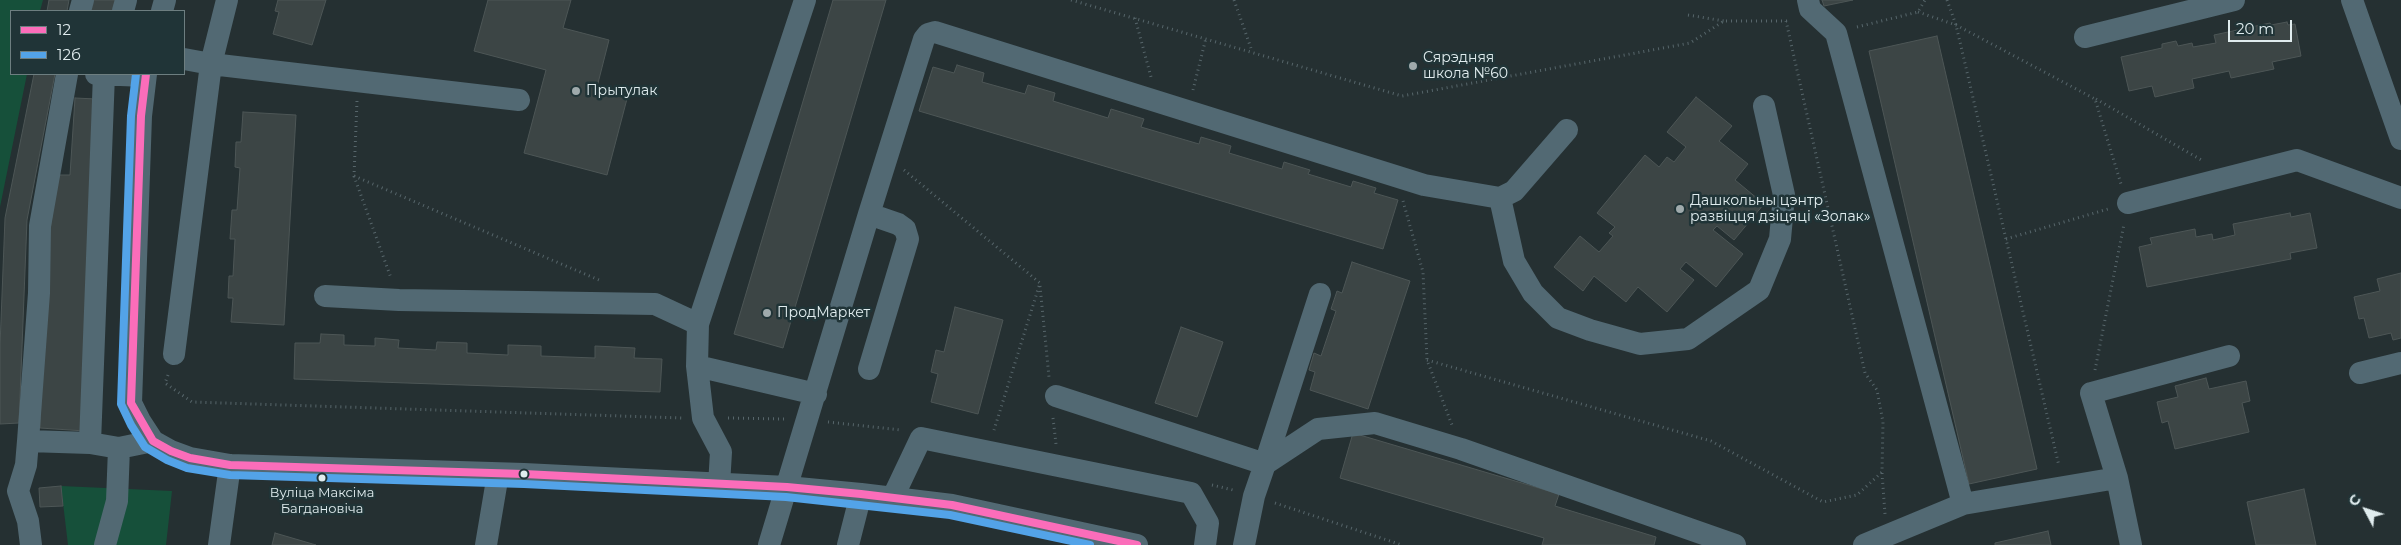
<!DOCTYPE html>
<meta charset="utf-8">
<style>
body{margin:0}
#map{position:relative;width:2401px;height:545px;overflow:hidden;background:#253032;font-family:Montserrat,sans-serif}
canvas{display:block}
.legend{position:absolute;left:10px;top:10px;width:175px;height:65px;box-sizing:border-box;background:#203437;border:1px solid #6d7e80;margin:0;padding:6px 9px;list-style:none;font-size:15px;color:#e0ecee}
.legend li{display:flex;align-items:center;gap:10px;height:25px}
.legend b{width:25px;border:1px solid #6d7e80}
.north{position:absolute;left:2341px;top:485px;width:50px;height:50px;-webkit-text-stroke:4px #203437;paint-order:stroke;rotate:310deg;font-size:14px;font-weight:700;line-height:20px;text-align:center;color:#e0ecee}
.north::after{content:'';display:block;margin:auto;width:18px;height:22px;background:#e0ecee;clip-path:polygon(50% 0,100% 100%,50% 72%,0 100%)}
.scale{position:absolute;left:2228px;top:20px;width:64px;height:22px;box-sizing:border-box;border:2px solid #e0ecee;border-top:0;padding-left:6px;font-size:15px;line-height:18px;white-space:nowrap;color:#e0ecee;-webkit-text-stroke:4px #203437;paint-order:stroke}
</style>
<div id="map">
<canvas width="2401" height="545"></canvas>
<ul class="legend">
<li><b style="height:6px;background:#fb6dba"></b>12</li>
<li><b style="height:6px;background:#53a3e8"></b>12б</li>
</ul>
<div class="north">С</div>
<div class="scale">20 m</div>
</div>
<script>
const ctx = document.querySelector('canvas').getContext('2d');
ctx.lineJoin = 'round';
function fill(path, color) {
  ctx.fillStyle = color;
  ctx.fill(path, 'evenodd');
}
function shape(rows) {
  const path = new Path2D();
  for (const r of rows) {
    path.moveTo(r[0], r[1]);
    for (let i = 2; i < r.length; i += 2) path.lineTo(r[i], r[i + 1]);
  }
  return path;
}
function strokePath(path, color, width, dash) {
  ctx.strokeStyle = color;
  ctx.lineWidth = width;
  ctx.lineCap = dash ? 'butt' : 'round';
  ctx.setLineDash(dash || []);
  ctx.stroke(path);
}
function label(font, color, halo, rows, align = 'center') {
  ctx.font = font + ' Montserrat,sans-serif';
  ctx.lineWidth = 5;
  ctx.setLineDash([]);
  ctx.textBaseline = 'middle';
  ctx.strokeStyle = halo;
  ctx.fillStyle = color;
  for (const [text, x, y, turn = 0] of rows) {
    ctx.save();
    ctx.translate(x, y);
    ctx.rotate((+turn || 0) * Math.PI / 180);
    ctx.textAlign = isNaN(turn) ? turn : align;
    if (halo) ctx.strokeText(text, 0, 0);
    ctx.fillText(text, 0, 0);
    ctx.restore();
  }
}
const green = shape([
 [0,0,43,0,40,11,11,11,11,74,27,74,0,207],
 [61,486,172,491,166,545,68,545]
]);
const building = shape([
 [49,0,69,0,67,11,47,11,49,0],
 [91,0,118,0,115,11,89,11,91,0],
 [278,0,326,0,312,45,273,34,279,12,275,11,278,0],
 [488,0,571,0,563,28,609,40,597,87,628,95,607,175,524,153,546,70,474,51,488,0],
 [833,0,886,0,783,348,734,334,833,0],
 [1822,0,1853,0,1824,6,1822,0],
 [2287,22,2288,25,2295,24,2301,56,2272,62,2274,69,2231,78,2229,71,2192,79,2194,88,2155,97,2152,86,2129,91,2121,57,2162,48,2162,44,2176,41,2178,46,2192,43,2193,47,2216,43,2214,35,2270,23,2271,25,2287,22],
 [1937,36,2037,469,1969,484,1869,51,1937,36],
 [957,65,984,73,982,82,1025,94,1028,85,1055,93,1053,101,1108,118,1111,109,1144,119,1141,127,1199,144,1201,137,1231,146,1229,153,1282,169,1284,162,1310,170,1308,174,1351,187,1353,181,1376,188,1374,193,1398,200,1383,249,919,111,933,67,954,73,957,65],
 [34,74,55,74,27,220,19,423,0,424,0,346,5,218,34,74],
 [1696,97,1732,126,1719,141,1748,164,1735,180,1764,204,1734,240,1717,226,1713,230,1743,254,1716,287,1686,262,1680,269,1694,280,1667,312,1638,287,1626,302,1594,276,1583,291,1554,267,1580,236,1599,252,1613,236,1609,233,1615,227,1597,213,1645,155,1659,167,1667,157,1674,162,1686,147,1667,132,1696,97],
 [75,98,96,99,85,431,40,428,45,264,58,175,70,175,75,98],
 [243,112,296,115,284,325,231,322,233,298,228,298,229,276,233,276,235,239,230,239,232,210,237,210,240,168,235,167,236,142,241,142,243,112],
 [2290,213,2291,217,2310,213,2317,248,2290,253,2291,259,2147,287,2139,247,2152,244,2150,238,2195,229,2196,237,2212,234,2213,240,2235,235,2233,224,2290,213],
 [1352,262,1410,281,1368,409,1310,390,1315,372,1309,370,1314,353,1321,356,1336,311,1331,309,1337,291,1342,293,1352,262],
 [2401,273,2401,338,2393,340,2391,333,2369,338,2364,318,2359,319,2354,297,2380,291,2377,279,2401,273],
 [955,307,1003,320,978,414,931,402,938,374,931,372,936,350,944,352,955,307],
 [1181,327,1223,342,1197,417,1155,403,1181,327],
 [321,334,344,335,344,345,375,346,375,338,399,340,398,348,436,350,437,342,467,343,467,353,508,355,508,345,541,346,541,356,595,358,595,346,635,348,634,358,662,359,660,392,294,379,295,343,320,343,321,334],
 [2206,378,2209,389,2246,381,2250,401,2242,403,2249,432,2175,449,2168,421,2162,423,2157,402,2178,397,2175,386,2206,378],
 [1353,433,1559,494,1555,506,1656,537,1654,545,1542,545,1544,538,1340,478,1353,433],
 [61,486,63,506,40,507,39,488,61,486],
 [2304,489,2316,545,2256,545,2247,502,2304,489],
 [2048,531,2051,545,1995,545,1995,543,2048,531],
 [275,533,316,545,272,545,275,533]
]);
const path = shape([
 [1071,0,1402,96,1690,43,1724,21,1787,21],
 [1234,0,1252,51],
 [1947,0,1956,25,2059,466],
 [1918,12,1956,25,2095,99,2121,184],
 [1688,15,1724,21],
 [1135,18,1151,77],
 [1857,27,1918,12,1925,0],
 [1193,90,1206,38],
 [2096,99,2203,161],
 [357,101,354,176,391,278],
 [904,170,1040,283,994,430],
 [354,176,599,280],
 [1403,201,1423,272,1427,360,1452,425],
 [2006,239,2108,209],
 [1040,286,1049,377],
 [1427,360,1711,441,1823,502,1857,495,1882,472,1883,422,1877,390,1865,373,1786,21],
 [2095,370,2124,224],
 [168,375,165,383,192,402,682,418],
 [728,418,784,419],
 [1053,418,1056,444],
 [828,422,901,430],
 [1882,473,1885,514],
 [1212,485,1233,490],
 [1275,503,1402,545]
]);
const minor = shape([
 [805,0,698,324,697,366,816,394],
 [1808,0,1810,9,1836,33,1963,504],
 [2352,0,2401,139],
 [80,11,83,0],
 [123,11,126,0],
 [162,11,165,0],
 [2085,37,2234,0],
 [184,59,211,64,227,0],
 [96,74,145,76],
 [146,74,141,116,131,403,140,421,153,441,171,451,190,458,230,465,524,474,787,487,861,494,952,505,1137,545],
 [1567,130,1514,191,1500,198,1514,261,1533,293,1558,318,1590,330,1640,344,1688,339,1759,290,1780,239,1784,195,1764,106],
 [2128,203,2297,160,2401,198],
 [869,214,898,224,905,229,908,239,869,369],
 [325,296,399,300,655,304,698,324],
 [174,354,211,64,519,100],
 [697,366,703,418,721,452,719,485],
 [2360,373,2401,363],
 [1056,396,1265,464,1320,294],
 [28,441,39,293,40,226,67,74],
 [90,443,104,74],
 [893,497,921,438,1191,493,1208,523,1205,545],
 [31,545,28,521,18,491,26,465,28,441,90,443,119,448,153,441],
 [105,545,117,501,119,448],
 [219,545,230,465],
 [486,545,498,474],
 [769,545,869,214,924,39,928,34,935,32,1424,185,1500,198],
 [848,545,861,494],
 [1244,545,1254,496,1265,464,1318,429,1375,423,1461,449,1735,545],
 [1864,545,1963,504,2117,478],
 [2131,545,2117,478,2091,393,2229,356]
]);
const bus1 = shape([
 [146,74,141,116,131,403,153,441,171,451,190,458,230,465,524,474,787,487,861,494,952,505,1137,545]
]);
const bus2 = shape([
 [136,74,131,116,121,404,131,425,145,447,167,460,187,468,230,475,524,484,786,497,950,515,1090,545]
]);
const markers = [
 [1413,66,5,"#9faaac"],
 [576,91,5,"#9faaac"],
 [1680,209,5,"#9faaac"],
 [767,313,5,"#9faaac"],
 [524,474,4.5,"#e0ecee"],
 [322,478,4.5,"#e0ecee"]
];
const busNames = [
 ["Вуліца Максіма",322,493],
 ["Багдановіча",322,509]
];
const poiNames = [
 ["Сярэдняя",1423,58],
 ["школа №60",1423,74],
 ["Прытулак",586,91],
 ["Дашкольны цэнтр",1690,201],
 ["развіцця дзіцяці «Золак»",1690,217],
 ["ПродМаркет",777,313]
];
fill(green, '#16503a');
fill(building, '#3c4545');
strokePath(building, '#4d5656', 1);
strokePath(path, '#57666b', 3, [1, 4]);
strokePath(minor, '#526973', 22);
strokePath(bus1, '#fb6dba', 8);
strokePath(bus2, '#53a3e8', 8);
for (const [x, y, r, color] of markers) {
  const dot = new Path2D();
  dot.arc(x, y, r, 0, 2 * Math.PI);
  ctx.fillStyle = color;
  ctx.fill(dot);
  strokePath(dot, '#203437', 2);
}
label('13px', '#e0ecee', '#203437', busNames);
label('14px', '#e0ecee', '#203437', poiNames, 'left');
</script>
